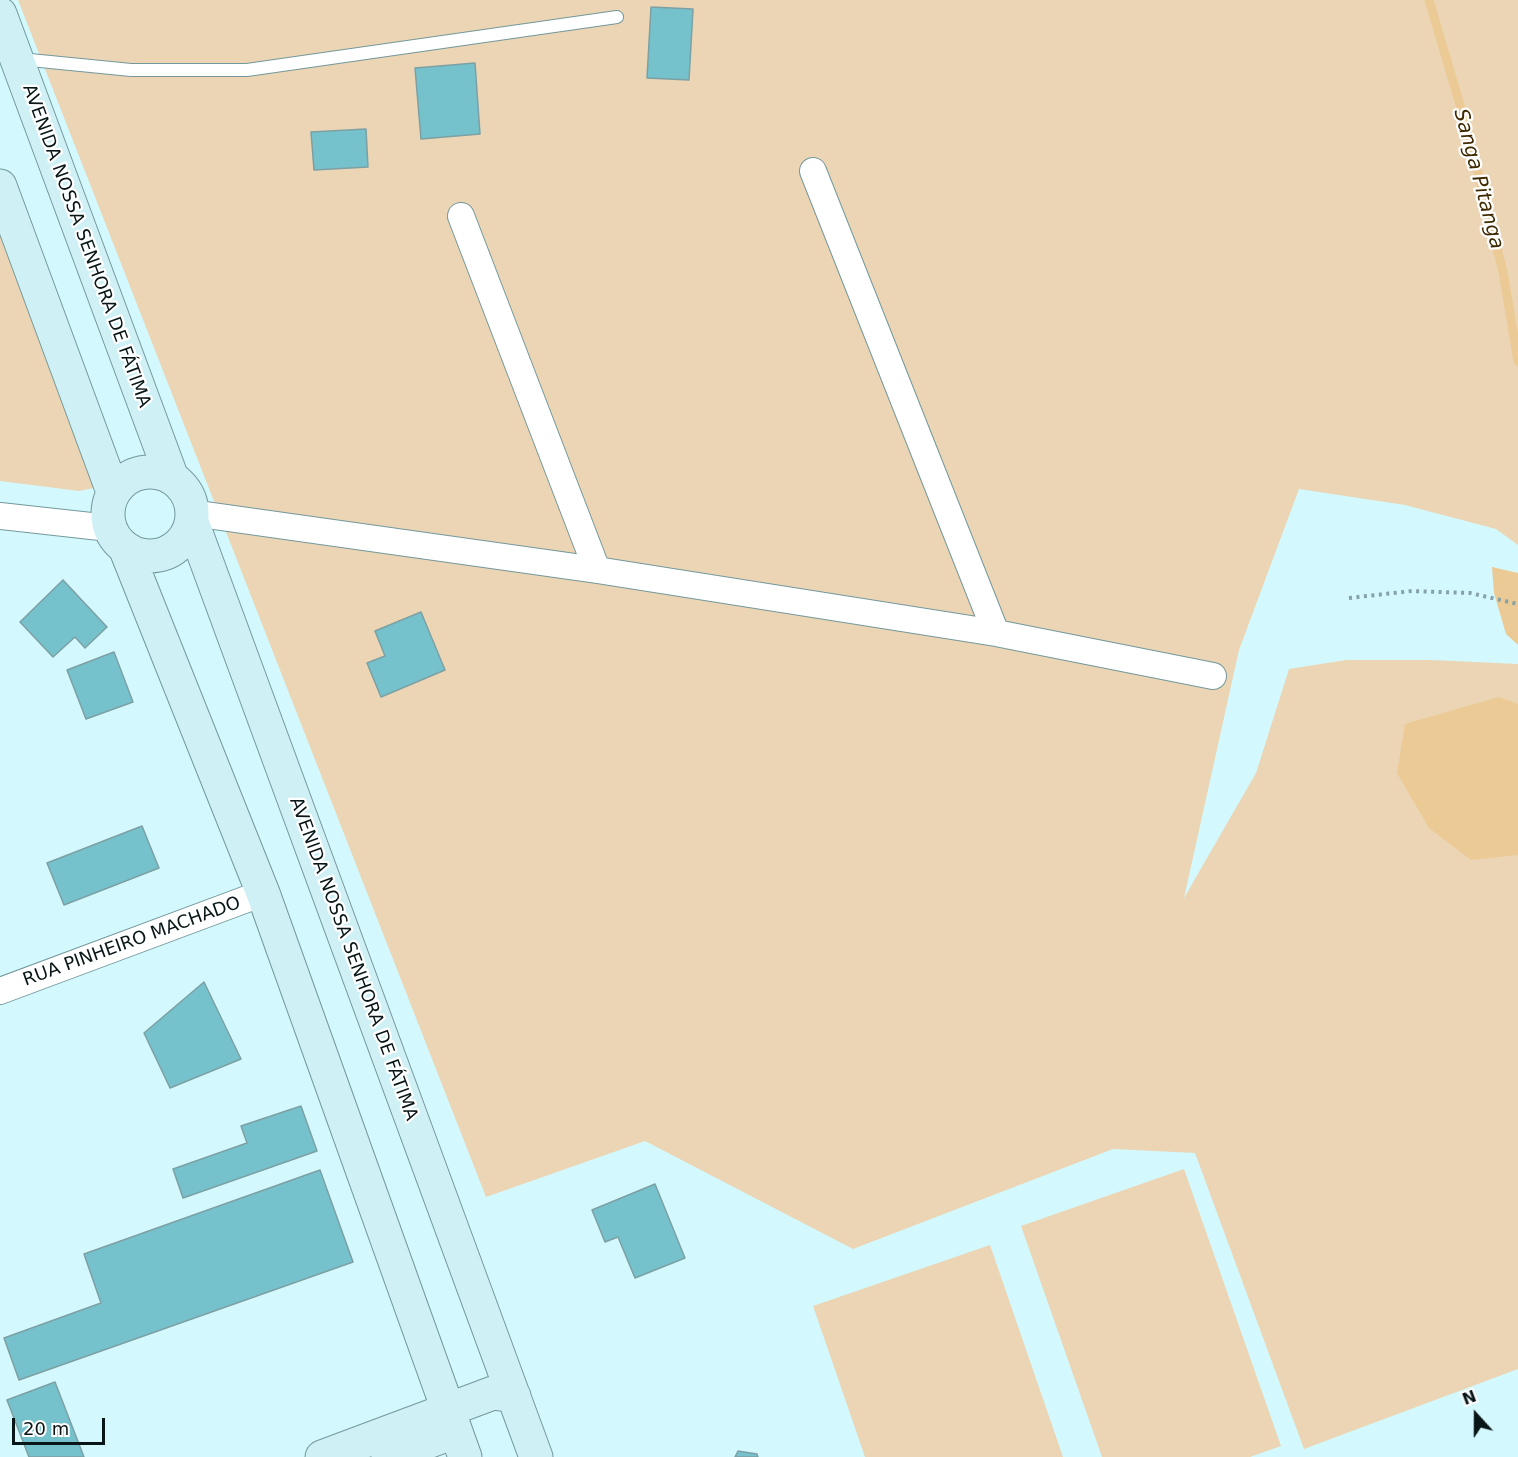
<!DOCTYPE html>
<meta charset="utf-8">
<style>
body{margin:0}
#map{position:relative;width:1518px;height:1457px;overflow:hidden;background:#d3f9fe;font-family:"DejaVu Sans",sans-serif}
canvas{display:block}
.north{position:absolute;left:1446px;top:1385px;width:60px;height:60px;-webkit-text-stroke:4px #fff;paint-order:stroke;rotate:339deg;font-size:16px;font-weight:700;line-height:24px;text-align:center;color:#081618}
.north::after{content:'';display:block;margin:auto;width:21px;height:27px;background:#081618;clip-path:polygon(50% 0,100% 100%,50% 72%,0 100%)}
.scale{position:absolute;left:12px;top:1418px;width:93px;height:27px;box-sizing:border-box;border:3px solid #081618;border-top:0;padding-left:8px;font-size:18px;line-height:21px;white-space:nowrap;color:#081618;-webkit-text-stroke:4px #fff;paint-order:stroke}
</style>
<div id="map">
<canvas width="1518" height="1457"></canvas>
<div class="north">N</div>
<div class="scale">20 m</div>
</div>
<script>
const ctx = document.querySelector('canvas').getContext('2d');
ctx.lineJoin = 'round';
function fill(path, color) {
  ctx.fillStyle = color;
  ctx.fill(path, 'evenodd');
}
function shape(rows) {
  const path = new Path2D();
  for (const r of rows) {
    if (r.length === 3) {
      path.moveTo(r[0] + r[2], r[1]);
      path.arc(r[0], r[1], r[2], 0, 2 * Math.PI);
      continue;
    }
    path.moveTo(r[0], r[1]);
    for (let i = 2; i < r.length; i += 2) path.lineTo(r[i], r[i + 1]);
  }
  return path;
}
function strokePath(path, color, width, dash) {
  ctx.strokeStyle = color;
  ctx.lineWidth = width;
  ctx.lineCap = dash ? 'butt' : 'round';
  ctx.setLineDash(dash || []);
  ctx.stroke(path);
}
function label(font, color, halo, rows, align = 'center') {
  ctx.font = font + ' "DejaVu Sans",sans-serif';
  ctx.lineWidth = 4.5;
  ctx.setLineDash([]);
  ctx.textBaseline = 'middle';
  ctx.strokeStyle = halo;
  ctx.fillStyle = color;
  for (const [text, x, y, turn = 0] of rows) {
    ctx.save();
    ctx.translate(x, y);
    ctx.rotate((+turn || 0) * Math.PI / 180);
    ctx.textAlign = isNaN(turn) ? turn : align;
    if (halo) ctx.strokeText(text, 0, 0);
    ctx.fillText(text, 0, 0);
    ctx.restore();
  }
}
const green = shape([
 [18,0,1518,0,1518,545,1496,529,1405,505,1299,489,1239,650,1184,898,1256,773,1289,669,1346,660,1432,660,1518,664,1518,1369,1304,1449,1195,1153,1113,1149,853,1249,645,1141,486,1197],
 [0,221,94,473,94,488,79,491,0,481],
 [1184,1169,1281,1446,1250,1457,1102,1457,1021,1226],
 [990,1245,1063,1457,865,1457,813,1306]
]);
const water = shape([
 [1492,567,1518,573,1518,645,1506,634,1494,593],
 [1499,697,1518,704,1518,855,1471,860,1429,828,1397,773,1405,724]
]);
const stream = shape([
 [1429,0,1465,122,1503,272,1518,361]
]);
const building = shape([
 [651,7,693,9,689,80,647,78,651,7],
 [475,63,480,134,421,139,415,68,475,63],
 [366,129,368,167,314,170,311,132,366,129],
 [63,580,107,627,85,648,75,637,53,657,20,622,63,580],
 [421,612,445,670,381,697,367,663,385,656,375,631,421,612],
 [114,652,133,702,86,719,67,670,114,652],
 [142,826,159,868,64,905,47,863,142,826],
 [204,982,241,1059,170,1088,144,1033,204,982],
 [301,1106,317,1151,183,1198,173,1169,247,1143,241,1126,301,1106],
 [320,1170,353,1262,19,1380,4,1338,101,1303,84,1254,320,1170],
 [655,1184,685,1258,635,1278,618,1237,605,1242,592,1210,655,1184],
 [55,1382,84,1457,29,1457,7,1400,55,1382],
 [738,1451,757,1454,758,1457,735,1457,738,1451]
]);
const path = shape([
 [1349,598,1412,591,1470,593,1518,604]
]);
const lane = shape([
 [20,59,131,70,247,70,617,17]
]);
const street = shape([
 [813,171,996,633],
 [461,216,597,570],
 [192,513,597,570,996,633,1213,676],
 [0,516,109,528],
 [0,991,263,893]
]);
const secondary = shape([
 [0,14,172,478],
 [0,186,113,492],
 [150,514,42],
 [192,522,536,1457],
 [126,550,263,893,465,1457],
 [322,1457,493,1393,514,1396],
 [388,1457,446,1435]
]);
const streetNames = [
 ["AVENIDA NOSSA SENHORA DE FÁTIMA",86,246,70],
 ["RUA PINHEIRO MACHADO",132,942,-20],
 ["AVENIDA NOSSA SENHORA DE FÁTIMA",353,959,70]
];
const waterNames = [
 ["Sanga Pitanga",1478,179,75]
];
fill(green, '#ebd5b4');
fill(water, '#ecca96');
strokePath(stream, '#ecca96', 9);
fill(building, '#76c2cc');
strokePath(building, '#7ca0a4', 1.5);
strokePath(lane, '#74989c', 14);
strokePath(street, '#74989c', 28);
strokePath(secondary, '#74989c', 35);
strokePath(path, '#85a2a6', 4, [3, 4.5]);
strokePath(lane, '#fff', 12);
strokePath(street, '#fff', 26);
strokePath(secondary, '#cff0f4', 33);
label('18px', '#081618', '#fff', streetNames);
label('italic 20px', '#402a00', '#fff', waterNames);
</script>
